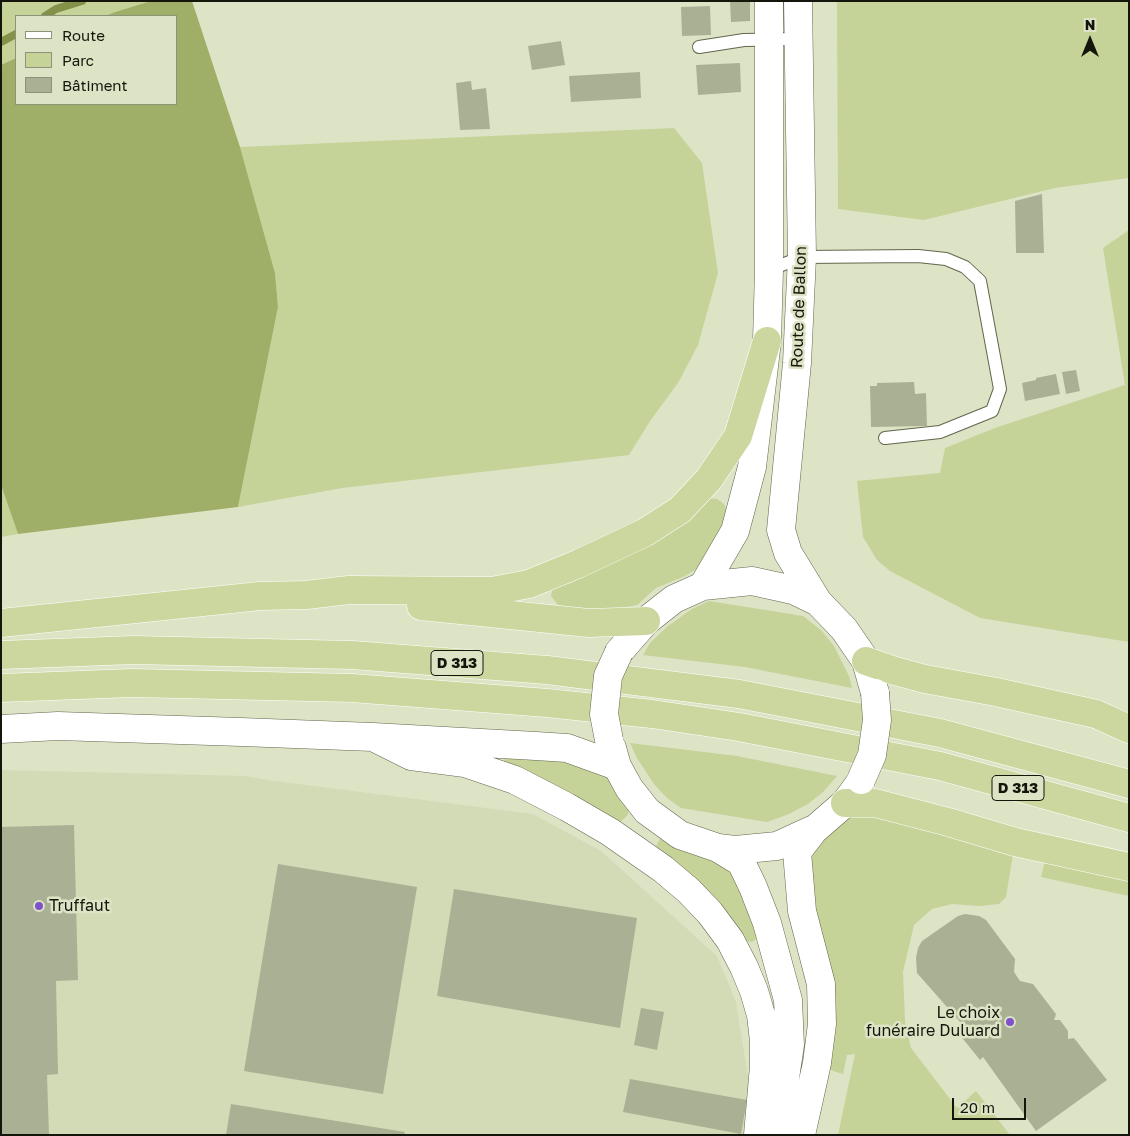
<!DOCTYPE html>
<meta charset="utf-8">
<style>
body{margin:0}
#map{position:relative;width:1130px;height:1136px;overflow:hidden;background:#dde4c6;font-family:"Golos Text",sans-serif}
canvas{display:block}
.frame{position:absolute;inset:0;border:2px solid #14160b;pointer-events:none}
.legend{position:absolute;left:15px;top:15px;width:162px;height:90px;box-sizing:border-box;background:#dde4c6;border:1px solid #8d927b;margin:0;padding:6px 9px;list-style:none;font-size:15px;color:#14160b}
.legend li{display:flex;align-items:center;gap:10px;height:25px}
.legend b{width:25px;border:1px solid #8d927b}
.north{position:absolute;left:1065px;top:15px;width:50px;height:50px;-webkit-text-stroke:4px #dde4c6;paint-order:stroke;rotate:0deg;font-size:14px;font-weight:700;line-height:20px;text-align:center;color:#14160b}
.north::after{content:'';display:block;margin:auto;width:18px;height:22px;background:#14160b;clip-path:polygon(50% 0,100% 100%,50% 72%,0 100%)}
.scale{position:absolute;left:952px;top:1098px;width:74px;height:22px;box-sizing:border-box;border:2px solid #14160b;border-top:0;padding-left:6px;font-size:15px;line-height:18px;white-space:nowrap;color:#14160b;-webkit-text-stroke:4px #dde4c6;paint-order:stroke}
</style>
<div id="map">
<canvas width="1130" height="1136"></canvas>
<div class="frame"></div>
<ul class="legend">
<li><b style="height:6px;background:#fff"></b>Route</li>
<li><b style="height:14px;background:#c5d298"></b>Parc</li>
<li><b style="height:14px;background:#aab094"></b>Bâtiment</li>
</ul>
<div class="north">N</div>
<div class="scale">20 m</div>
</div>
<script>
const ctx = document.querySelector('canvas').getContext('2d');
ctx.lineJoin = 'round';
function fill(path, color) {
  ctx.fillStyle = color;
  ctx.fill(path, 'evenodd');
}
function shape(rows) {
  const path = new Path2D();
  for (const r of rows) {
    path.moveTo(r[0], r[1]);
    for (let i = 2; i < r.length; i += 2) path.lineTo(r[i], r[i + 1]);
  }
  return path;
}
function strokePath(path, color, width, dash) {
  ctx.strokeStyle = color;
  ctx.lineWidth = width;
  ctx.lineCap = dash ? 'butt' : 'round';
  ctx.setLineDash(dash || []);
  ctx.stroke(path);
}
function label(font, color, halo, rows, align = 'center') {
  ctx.font = font + ' "Golos Text",sans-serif';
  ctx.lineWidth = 5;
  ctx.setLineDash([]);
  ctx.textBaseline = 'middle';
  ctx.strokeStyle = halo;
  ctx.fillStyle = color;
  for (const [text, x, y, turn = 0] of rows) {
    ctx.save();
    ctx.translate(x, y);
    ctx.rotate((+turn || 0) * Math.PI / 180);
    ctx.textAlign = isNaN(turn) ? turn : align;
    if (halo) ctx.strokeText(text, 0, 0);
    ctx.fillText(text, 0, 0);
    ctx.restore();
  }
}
const built = shape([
 [1,770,246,776,267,780,533,814,601,851,717,956,736,1002,752,1102,748,1135,1,1135]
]);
const green = shape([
 [1,1,151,1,115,12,105,16,16,16,16,58,1,65],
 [837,1,1129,1,1129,178,1055,188,924,220,838,209],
 [674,128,702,163,718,273,698,345,678,383,650,421,629,455,342,488,238,507,278,307,275,273,240,147],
 [1129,230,1129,642,980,618,890,571,877,560,863,537,857,481,940,473,945,448,995,428,1125,385,1103,248],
 [1,485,18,534,1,537],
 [708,498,717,499,724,504,727,512,727,520,709,561,685,576,656,588,637,605,599,612,558,605,551,596,553,587],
 [709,601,803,616,821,630,834,646,849,676,852,688,745,667,643,655,650,643,668,626,692,609],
 [630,743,737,756,837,776,823,792,808,804,789,814,767,822,681,808,667,798,654,784,637,758],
 [507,754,617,766,630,807,627,816,620,822,609,823,503,763],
 [845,803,1015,842,1006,897,999,904,980,906,952,904,932,909,914,925,903,972,905,1021,911,1048,957,1108,976,1091,1010,1135,838,1135,855,1054,847,1055,843,1074,833,1071,817,1060,802,911,814,830],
 [671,836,741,862,758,938,752,942,741,940,657,857,656,846,660,839],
 [1048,849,1129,867,1129,896,1041,877]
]);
const forest = shape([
 [151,1,192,1,240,147,275,273,278,307,238,507,18,534,1,485,1,65,16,58,16,104,176,104,176,16,105,16,115,12]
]);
const stream = shape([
 [45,16,56,9,82,1],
 [1,42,16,34]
]);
const building = shape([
 [730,1,750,1,750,21,731,22],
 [710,6,711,35,682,36,681,7],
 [561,41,565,65,532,70,528,46],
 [740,63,741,92,698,95,696,65],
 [640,72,641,98,571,102,569,76],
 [471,81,472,90,486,88,490,129,460,130,456,83],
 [1042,194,1044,253,1016,253,1015,201],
 [1076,370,1080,391,1066,394,1062,372],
 [1056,374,1060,394,1025,401,1022,383,1036,380,1036,378],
 [914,382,915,394,926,393,927,426,871,427,870,386,877,386,877,383],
 [74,825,78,980,56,981,58,1074,47,1075,49,1135,1,1135,1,827],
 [278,864,417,887,383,1094,244,1071],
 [454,889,637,918,620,1028,437,996],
 [965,914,979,916,986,920,1015,959,1014,972,1020,981,1033,984,1056,1014,1054,1020,1060,1020,1068,1031,1068,1039,1074,1038,1107,1080,1036,1131,983,1057,980,1060,955,1029,961,1023,917,973,916,958,918,948,922,941,958,916],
 [641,1008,664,1012,657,1050,634,1045],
 [630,1079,747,1100,741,1134,623,1112],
 [231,1104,405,1132,404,1135,226,1135]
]);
const service = shape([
 [699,47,744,40,798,39],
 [769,270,802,257,918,256,946,259,965,267,980,281,1000,389,992,411,940,432,885,438]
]);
const secondary = shape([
 [798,1,802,257,797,363,781,530,788,553,818,602],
 [703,586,735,531,752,467,767,341,769,270,769,1],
 [619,652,646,621,674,599,703,586,752,581,793,590,818,602,844,629,866,661,875,693],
 [1,729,58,726,241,732,373,737,536,746,567,748,617,766],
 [373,737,411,756,465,763,515,780,567,807,610,832,663,869,689,891,710,913,730,940,744,967,754,991,761,1015,764,1041,764,1066,758,1135],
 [612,748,617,766,629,788,647,811,680,835,718,848,741,862,753,887,767,923,788,1000,790,1045,783,1091,774,1135],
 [718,848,735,850,777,846,812,830],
 [801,1135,817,1063,822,1024,821,984,802,911,797,852,814,830,845,803,859,784]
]);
const trunk = shape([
 [421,606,589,623,646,621],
 [1,623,260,596,306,595,349,590,492,591,529,584,578,564,644,533,680,510,709,479,738,436,767,341],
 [1,655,134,650,352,655,547,670,739,694,909,727,940,733,1129,784],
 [866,661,895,671,925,679,996,692,1096,714,1129,729],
 [1,688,132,683,352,688,547,703,652,714,739,727,940,766,1129,818],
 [845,803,875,803,948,822,1015,842,1129,867]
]);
const secondaryBridge = shape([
 [609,740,604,714,608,676,619,652],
 [861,780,872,755,877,720,875,693]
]);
const markers = [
 [39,906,5,"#8051c9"],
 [1010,1022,5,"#8051c9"]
];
const shields = [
 [457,663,52],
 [1018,788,52]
];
const shieldNames = [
 ["D 313",457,663],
 ["D 313",1018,788]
];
const streetNames = [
 ["Route de Ballon",799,307,-88]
];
const poiNames = [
 ["Truffaut",49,906],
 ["Le choix",1000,1013,"right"],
 ["funéraire Duluard",1000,1031,"right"]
];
fill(built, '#d2dbb5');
fill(green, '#c5d298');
fill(forest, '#a0af67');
strokePath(stream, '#839149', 8);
fill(building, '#aab094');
strokePath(service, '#61664c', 14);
strokePath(secondary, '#61664c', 29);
strokePath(trunk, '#fff', 29);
strokePath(service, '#fff', 12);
strokePath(secondary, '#fff', 28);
strokePath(trunk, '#cbd79f', 28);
strokePath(secondaryBridge, '#61664c', 29, []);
strokePath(secondaryBridge, '#fff', 28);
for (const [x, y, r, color] of markers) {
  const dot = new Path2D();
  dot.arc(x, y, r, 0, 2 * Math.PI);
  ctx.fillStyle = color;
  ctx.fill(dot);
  strokePath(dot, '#dde4c6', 2);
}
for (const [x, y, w] of shields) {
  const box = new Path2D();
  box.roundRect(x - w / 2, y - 12.5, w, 25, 4);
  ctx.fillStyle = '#dde4c6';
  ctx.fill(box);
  strokePath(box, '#14160b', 1);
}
label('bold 15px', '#14160b', null, shieldNames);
label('16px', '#14160b', '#dde4c6', streetNames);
label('16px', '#14160b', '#dde4c6', poiNames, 'left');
</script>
